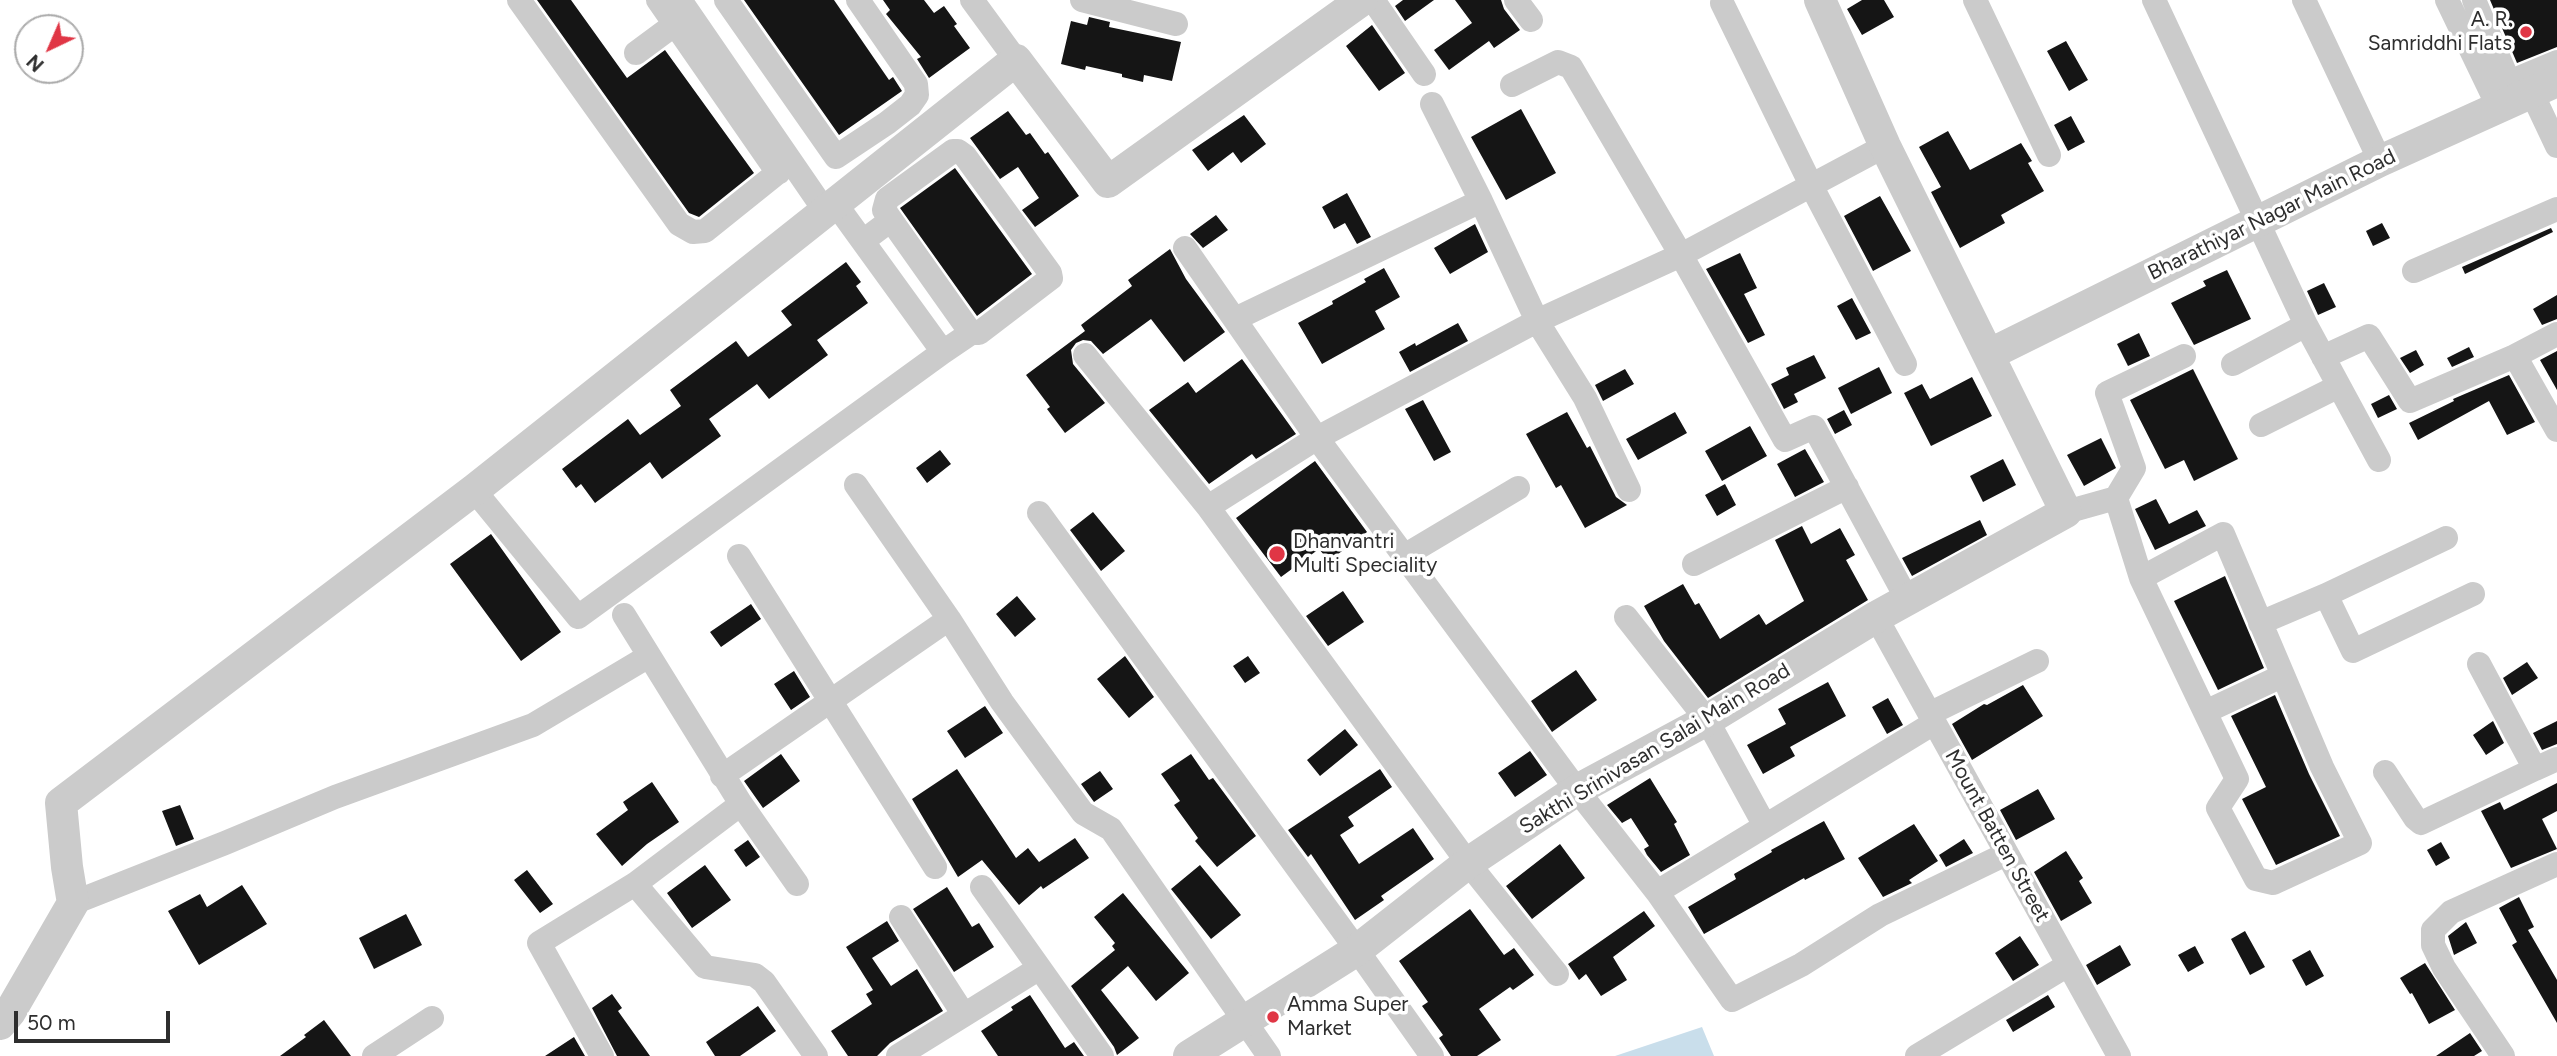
<!DOCTYPE html>
<style>
body{margin:0}
#map{position:relative;width:2557px;height:1056px;overflow:hidden;background:#fff;font-family:Figtree,sans-serif}
canvas{display:block}
.north{position:absolute;left:14px;top:14px;width:70px;height:70px;box-sizing:border-box;background:#fff;border:2px solid #ababab;border-radius:50%;rotate:224deg;font-size:19px;font-weight:700;line-height:28px;text-align:center;color:#2e2e2e}
.north::after{content:'';display:block;margin:auto;width:24px;height:32px;background:#e03645;clip-path:polygon(50% 0,100% 100%,50% 72%,0 100%)}
.scale{position:absolute;left:14px;top:1011px;width:156px;height:32px;box-sizing:border-box;border:4px solid #2e2e2e;border-top:0;padding-left:9px;font-size:21px;line-height:24px;white-space:nowrap;color:#2e2e2e;-webkit-text-stroke:5px #fff;paint-order:stroke}
</style>
<div id="map">
<canvas width="2557" height="1056"></canvas>
<div class="north">N</div>
<div class="scale">50 m</div>
</div>
<script>
const ctx = document.querySelector('canvas').getContext('2d');
ctx.lineJoin = 'round';
function fill(path, color) {
  ctx.fillStyle = color;
  ctx.fill(path, 'evenodd');
}
function shape(rows) {
  const path = new Path2D();
  for (const r of rows) {
    path.moveTo(r[0], r[1]);
    for (let i = 2; i < r.length; i += 2) path.lineTo(r[i], r[i + 1]);
  }
  return path;
}
function strokePath(path, color, width, dash) {
  ctx.strokeStyle = color;
  ctx.lineWidth = width;
  ctx.lineCap = dash ? 'butt' : 'round';
  ctx.setLineDash(dash || []);
  ctx.stroke(path);
}
function label(font, color, halo, rows, align = 'center') {
  ctx.font = font + ' Figtree,sans-serif';
  ctx.lineWidth = 7;
  ctx.setLineDash([]);
  ctx.textBaseline = 'middle';
  ctx.strokeStyle = halo;
  ctx.fillStyle = color;
  for (const [text, x, y, turn = 0] of rows) {
    ctx.save();
    ctx.translate(x, y);
    ctx.rotate((+turn || 0) * Math.PI / 180);
    ctx.textAlign = isNaN(turn) ? turn : align;
    if (halo) ctx.strokeText(text, 0, 0);
    ctx.fillText(text, 0, 0);
    ctx.restore();
  }
}
const water = shape([
 [1702,1027,1714,1056,1615,1056]
]);
const building = shape([
 [537,0,571,0,627,78,665,50,754,173,699,217,689,213],
 [744,0,834,0,889,80,893,77,902,91,839,135],
 [883,0,924,0,934,13,944,6,957,24,954,26,970,48,929,78,917,59,921,57,886,14,890,10],
 [1403,0,1434,0,1405,21,1395,6],
 [1455,0,1501,0,1504,9,1520,30,1494,48,1489,41,1449,70,1434,50,1472,23],
 [1862,0,1884,0,1894,17,1862,35,1847,9],
 [2490,0,2557,0,2557,47,2517,63],
 [1089,17,1110,22,1109,27,1181,42,1172,81,1144,75,1143,82,1122,77,1122,74,1086,66,1085,70,1061,64,1071,21,1087,25],
 [1372,25,1405,73,1379,91,1346,46],
 [2066,41,2088,80,2069,91,2047,51],
 [1521,109,1556,173,1506,200,1471,137],
 [1008,111,1026,135,1030,133,1045,154,1048,152,1079,196,1035,227,1022,210,1039,198,1018,167,1000,179,970,138],
 [1244,115,1266,144,1241,163,1233,152,1208,171,1192,150],
 [2071,116,2085,142,2068,151,2054,125],
 [1948,131,1970,170,2021,143,2032,161,2028,163,2044,191,2001,215,2005,223,1960,248,1931,192,1941,187,1919,147],
 [955,168,1032,274,977,316,900,208],
 [1347,193,1371,237,1357,244,1345,223,1334,229,1322,207],
 [1880,196,1911,251,1873,271,1844,216],
 [1216,215,1228,230,1203,248,1190,234],
 [2382,223,2390,238,2373,246,2366,231],
 [1475,224,1488,252,1450,274,1434,248],
 [2551,228,2553,232,2465,274,2462,267],
 [1170,249,1186,279,1225,332,1184,362,1151,319,1103,354,1091,341,1083,340,1076,343,1071,350,1073,364,1105,403,1065,433,1047,409,1050,407,1026,375,1085,331,1081,325,1132,286,1128,280],
 [1740,253,1757,288,1744,294,1765,335,1748,343,1706,269],
 [846,262,861,282,856,286,868,303,817,340,828,355,769,399,757,384,709,419,721,436,662,479,650,462,595,503,581,484,576,488,562,469,628,419,640,435,681,406,670,390,736,341,748,357,792,325,781,311],
 [1384,268,1400,297,1375,311,1385,329,1322,364,1298,323,1333,304,1332,301,1366,282,1364,279],
 [2227,270,2251,319,2194,345,2171,303,2206,286,2203,281],
 [2324,283,2336,307,2318,315,2307,291],
 [2557,295,2557,319,2542,325,2533,309],
 [1852,298,1871,333,1856,340,1837,306],
 [1458,323,1468,341,1410,372,1399,352,1415,343,1416,346],
 [2139,333,2150,356,2128,366,2117,344],
 [2469,347,2474,357,2452,367,2447,358],
 [2416,350,2424,365,2410,373,2400,358],
 [2557,351,2557,390,2540,360],
 [1814,355,1826,378,1794,394,1798,402,1784,409,1771,384,1789,375,1786,368],
 [1242,359,1296,434,1256,459,1252,454,1209,484,1149,410,1188,382,1196,393],
 [1879,367,1892,393,1851,414,1838,388],
 [1625,369,1634,384,1603,401,1595,385],
 [2193,369,2238,459,2194,481,2184,460,2165,469,2130,400],
 [2509,375,2535,422,2507,435,2489,401,2418,440,2409,423,2454,401,2453,399],
 [1972,377,1992,416,1931,446,1904,393,1922,384,1930,399],
 [2389,395,2397,409,2378,418,2371,404],
 [1423,400,1451,452,1434,461,1405,409],
 [1844,410,1852,425,1835,434,1827,419],
 [1567,412,1587,448,1590,446,1616,497,1627,505,1585,528,1561,485,1556,488,1526,434],
 [1675,412,1687,433,1638,460,1626,439],
 [1750,426,1767,456,1722,481,1705,451],
 [2101,438,2116,468,2084,486,2067,455],
 [1805,449,1824,482,1795,497,1777,464],
 [940,450,951,464,927,483,916,468],
 [2003,459,2016,485,1983,502,1970,476],
 [1315,461,1367,532,1329,561,1319,549,1281,577,1236,518],
 [1725,484,1736,505,1717,516,1705,495],
 [2156,499,2169,524,2197,510,2206,526,2155,550,2135,509],
 [1093,512,1125,551,1101,571,1070,530],
 [1980,520,1987,535,1912,576,1902,558],
 [1802,526,1811,544,1840,528,1855,555,1846,560,1868,600,1708,698,1664,641,1644,606,1683,584,1695,605,1699,603,1720,639,1759,614,1766,625,1804,601,1775,540],
 [491,534,561,632,521,661,450,564],
 [2225,576,2264,668,2218,690,2174,601],
 [1343,591,1364,622,1328,646,1306,616],
 [1017,596,1036,619,1015,637,996,614],
 [751,604,761,619,721,647,710,632],
 [1125,656,1154,697,1129,718,1097,679],
 [1248,656,1260,673,1245,683,1233,666],
 [2527,662,2538,678,2512,695,2503,678],
 [1576,670,1597,700,1552,732,1531,701],
 [794,671,810,697,791,710,774,684],
 [1828,682,1846,716,1790,747,1795,756,1763,774,1747,745,1786,724,1778,709],
 [2023,685,2043,716,1972,760,1952,724,1984,704,1987,705],
 [2275,695,2309,774,2340,836,2276,865,2242,799,2266,787,2231,716],
 [1888,698,1903,725,1887,734,1872,707],
 [985,706,1003,733,965,758,947,731],
 [2493,721,2504,743,2486,755,2473,735],
 [2557,721,2557,744,2542,750,2533,733],
 [1345,729,1358,745,1320,776,1307,760],
 [1530,751,1547,775,1515,797,1498,773],
 [781,754,800,781,763,808,744,781],
 [1191,754,1209,780,1213,778,1256,836,1217,867,1195,841,1198,838,1174,805,1180,801,1161,774],
 [957,769,1016,858,1028,848,1039,862,1075,838,1089,858,1043,889,1041,886,1019,905,982,860,958,877,912,799],
 [1380,769,1392,787,1348,817,1354,826,1340,835,1359,864,1413,828,1434,859,1381,896,1384,900,1355,920,1311,854,1308,857,1288,830],
 [1100,771,1113,789,1094,802,1081,784],
 [1650,778,1677,822,1674,824,1690,855,1661,872,1647,855,1644,849,1649,846,1631,818,1622,823,1607,805],
 [652,782,679,822,647,844,622,866,596,834,628,810,623,802],
 [2557,783,2557,811,2542,819,2557,849,2511,868,2481,811,2500,802,2504,810],
 [2038,789,2055,819,2016,840,2000,810],
 [180,805,194,839,176,846,162,811],
 [1824,821,1845,859,1805,880,1804,878,1704,934,1688,907,1736,879,1734,874,1772,852,1771,850],
 [1914,824,1938,861,1909,880,1912,883,1883,897,1858,858],
 [1964,839,1973,853,1946,867,1939,855],
 [748,840,760,857,746,867,734,850],
 [2441,842,2450,858,2436,866,2427,850],
 [1560,844,1585,878,1532,919,1506,886],
 [2066,851,2083,878,2079,881,2092,903,2061,921,2034,872],
 [705,865,731,900,692,928,667,893],
 [1200,865,1241,915,1211,939,1171,889],
 [527,870,553,904,540,913,514,880],
 [242,885,267,924,199,965,168,911,200,894,207,907],
 [947,887,972,927,979,923,994,947,954,972,913,909],
 [1123,893,1189,973,1156,1001,1128,966,1101,990,1139,1038,1117,1055,1114,1047,1071,986,1115,950,1112,946,1115,943,1094,917],
 [2519,897,2534,927,2528,930,2557,980,2557,1023,2512,945,2517,942,2499,908],
 [1470,909,1504,955,1514,948,1534,975,1513,990,1510,987,1479,1009,1501,1040,1477,1056,1451,1056,1439,1038,1443,1035,1422,1006,1428,1002,1399,961],
 [1644,911,1655,926,1613,957,1627,980,1601,996,1586,974,1579,980,1568,964],
 [406,914,422,945,374,969,359,938],
 [887,921,899,941,872,958,891,986,917,969,943,1011,890,1043,877,1056,848,1056,831,1031,872,1004,866,994,873,990,846,947],
 [2466,922,2477,943,2454,955,2448,936],
 [2245,931,2265,967,2250,975,2231,939],
 [2020,936,2039,965,2013,981,1995,953],
 [2120,945,2131,965,2097,985,2086,965],
 [2195,946,2204,963,2188,972,2178,955],
 [2310,950,2324,976,2306,986,2292,960],
 [2425,963,2455,1010,2429,1024,2412,993,2410,994,2400,978],
 [612,994,622,1008,618,1011,650,1056,617,1056,592,1008],
 [1030,995,1065,1048,1074,1042,1084,1056,998,1056,981,1031,1013,1010,1011,1007],
 [2048,995,2055,1007,2013,1032,2006,1020],
 [758,1006,776,1031,740,1056,715,1056,706,1042],
 [324,1020,351,1056,280,1056,306,1037,304,1035],
 [2470,1033,2482,1051,2474,1056,2436,1056],
 [574,1037,585,1056,545,1056]
]);
const minor = shape([
 [519,0,679,224,693,232,705,231,791,162],
 [658,0,778,173],
 [680,0,825,211],
 [726,0,836,157,887,123,910,105,917,95,916,84,858,0],
 [972,0,1016,60],
 [1082,0,1176,24],
 [1373,0,1424,74],
 [1516,0,1531,20],
 [1975,0,2049,155],
 [2154,0,2306,325,2379,460],
 [2304,0,2380,161],
 [2447,0,2498,106],
 [2474,0,2509,82,2557,62],
 [1722,3,1812,187,1905,364],
 [636,53,686,16],
 [1512,85,1558,62,1571,67,1681,255,1785,440,1814,427,1907,599],
 [2531,91,2557,146],
 [1432,104,1481,201],
 [891,220,971,333],
 [863,241,891,220,884,210,887,199,953,151,958,151,965,156,1050,273,1051,278,979,333,971,333,943,352],
 [1185,248,1317,438,1577,790,1657,892],
 [2414,271,2557,209],
 [1235,319,1481,201,1537,321,1585,398,1629,490],
 [1085,355,1208,507,1317,438,1537,321,1681,255,1885,146],
 [2515,356,2557,334],
 [2323,357,2369,336,2410,401,2515,356,2557,430],
 [2233,364,2306,325],
 [2261,425,2339,386],
 [856,485,949,619],
 [474,490,578,617,943,352,835,203],
 [2116,498,2134,468,2107,393,2184,356],
 [1208,507,1468,863,1557,974],
 [2066,512,2116,498,2141,578,2237,779,2218,808,2256,879,2273,883,2360,843,2322,767,2223,534,2141,578],
 [1039,513,1357,950,1432,1056],
 [739,556,935,867],
 [1404,556,1518,488],
 [1694,564,1847,487],
 [2326,595,2446,538],
 [1626,617,1707,720,1765,826],
 [1876,617,2119,1056],
 [2260,623,2326,595,2353,651,2473,594],
 [2479,664,2535,769,2557,759],
 [2205,712,2282,676],
 [1931,713,2037,661],
 [1934,723,1657,892,1732,1000,1801,965,1880,915,2006,854],
 [2385,772,2415,818,2421,823,2535,769],
 [722,776,949,619,1002,702,1083,813,1111,829,1269,1056],
 [741,804,797,884],
 [635,884,705,967,755,975,764,982,816,1056],
 [982,887,1102,1056],
 [73,903,225,843,335,797,533,725,649,656],
 [901,917,964,1015],
 [374,1056,432,1018],
 [602,1056,539,943,635,884,741,804,624,615],
 [898,1056,1038,969],
 [1917,1056,2068,965],
 [2503,1056,2444,968,2433,945,2433,930,2451,912,2557,864]
]);
const tertiary = shape([
 [1990,354,2380,161,2557,81],
 [0,1024,10,1012,73,903,67,867,61,803,474,490,1016,60,1108,182,1362,0],
 [1189,1056,1357,950,1468,863,1577,790,1707,720,1876,617,2066,512,1885,146,1820,0]
]);
const markers = [
 [2526,32,7,"#e03645"],
 [1277,554,9,"#e03645"],
 [1273,1017,7,"#e03645"]
];
const poiNames = [
 ["A. R.",2512,20,"right"],
 ["Samriddhi Flats",2512,44,"right"],
 ["Dhanvantri",1293,542],
 ["Multi Speciality",1293,566],
 ["Amma Super",1287,1005],
 ["Market",1287,1029]
];
const streetNames = [
 ["Bharathiyar Nagar Main Road",2272,215,-26],
 ["Sakthi Srinivasan Salai Main Road",1655,749,-31],
 ["Mount Batten Street",1997,836,61]
];
fill(water, '#c9deeb');
fill(building, '#151515');
strokePath(minor, '#cbcbcb', 24);
strokePath(tertiary, '#cbcbcb', 32);
for (const [x, y, r, color] of markers) {
  const dot = new Path2D();
  dot.arc(x, y, r, 0, 2 * Math.PI);
  ctx.fillStyle = color;
  ctx.fill(dot);
  strokePath(dot, '#fff', 2.5);
}
label('21px', '#2e2e2e', '#fff', poiNames, 'left');
label('21px', '#2e2e2e', '#fff', streetNames);
</script>
